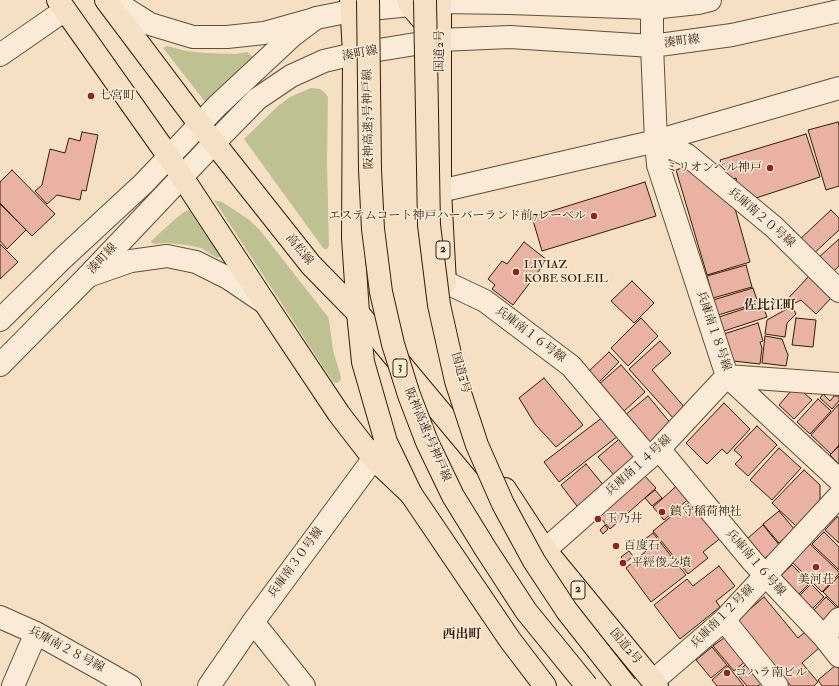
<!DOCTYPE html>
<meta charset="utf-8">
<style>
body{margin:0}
canvas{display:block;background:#f6e0c3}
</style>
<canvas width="839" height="686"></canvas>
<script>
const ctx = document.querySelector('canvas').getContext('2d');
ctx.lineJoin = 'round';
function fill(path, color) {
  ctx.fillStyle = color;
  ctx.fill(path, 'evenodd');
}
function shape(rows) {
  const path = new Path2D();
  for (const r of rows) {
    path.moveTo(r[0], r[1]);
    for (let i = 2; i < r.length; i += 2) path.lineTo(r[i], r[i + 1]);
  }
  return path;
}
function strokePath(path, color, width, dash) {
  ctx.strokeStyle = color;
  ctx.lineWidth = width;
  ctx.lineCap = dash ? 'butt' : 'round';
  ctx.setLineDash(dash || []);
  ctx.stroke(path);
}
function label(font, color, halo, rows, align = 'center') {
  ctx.font = font + ' "IM FELL Double Pica","Noto Serif JP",serif';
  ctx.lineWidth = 3;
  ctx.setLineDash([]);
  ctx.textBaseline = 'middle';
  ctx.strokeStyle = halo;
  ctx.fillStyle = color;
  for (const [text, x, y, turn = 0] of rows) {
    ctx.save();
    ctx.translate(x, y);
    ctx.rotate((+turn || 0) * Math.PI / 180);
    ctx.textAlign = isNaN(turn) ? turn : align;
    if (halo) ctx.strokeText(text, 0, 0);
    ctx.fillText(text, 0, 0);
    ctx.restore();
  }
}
const green = shape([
 [167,46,187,51,205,53,236,54,247,52,253,57,206,103,163,48],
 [311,88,320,89,325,93,328,97,327,162,329,246,327,249,325,249,323,248,244,139,278,106,290,97],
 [214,200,222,202,233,209,248,219,259,229,328,317,329,320,333,350,341,377,340,381,337,383,333,382],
 [189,210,220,254,220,257,217,258,201,248,186,245,166,243,155,244,152,243,151,241,173,221,184,212]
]);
const building = shape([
 [838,122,839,126,839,186,826,190,808,130,838,122],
 [82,132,98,135,86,191,82,190,80,200,57,195,47,204,35,191,42,185,50,149,65,153,69,138,80,141,82,132],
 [806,134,820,177,750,200,739,192,736,178,728,180,720,160,806,134],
 [688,166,734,205,750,262,707,275,676,170,688,166],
 [12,170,55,214,32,236,0,203,0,182,12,170],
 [645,182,656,216,542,251,532,217,645,182],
 [0,204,26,230,7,249,0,241,0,204],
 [831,210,839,218,839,230,811,256,797,242,831,210],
 [839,239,839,266,831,274,817,259,839,239],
 [524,242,547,260,513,305,492,289,495,285,488,279,502,261,507,264,524,242],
 [0,244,18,262,0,279,0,244],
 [746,265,752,287,713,298,707,276,746,265],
 [811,274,833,296,816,314,801,300,781,310,779,308,811,274],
 [632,281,654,303,634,323,611,301,632,281],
 [753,288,758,303,718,315,713,300,753,288],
 [762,303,767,317,724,331,719,317,762,303],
 [792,306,796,314,787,323,785,337,765,334,767,320,792,306],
 [641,318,658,336,628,366,611,348,641,318],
 [796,318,816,320,813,347,792,345,796,318],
 [758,323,763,341,760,342,762,348,760,364,733,361,724,334,758,323],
 [765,336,782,339,788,355,786,366,762,363,765,336],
 [660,341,671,353,652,370,686,409,674,419,629,369,660,341],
 [609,352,619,362,597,384,587,373,609,352],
 [621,365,645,392,623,412,598,385,621,365],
 [544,378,583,425,556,447,535,424,519,398,544,378],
 [792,390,795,392,797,390,802,393,803,392,812,400,794,419,779,405,792,390],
 [823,394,830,401,834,396,839,396,839,401,832,409,820,398,823,394],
 [648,396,672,425,653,443,647,443,624,416,648,396],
 [818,399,831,411,810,434,797,422,818,399],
 [724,403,750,429,727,454,722,449,707,464,686,443,724,403],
 [839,404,839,445,831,454,811,435,839,404],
 [603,417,618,436,559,482,544,462,603,417],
 [757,426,777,445,748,476,735,464,742,457,734,450,757,426],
 [623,436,639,455,615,476,598,457,623,436],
 [839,446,839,464,830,455,839,446],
 [779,448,801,468,772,500,750,480,779,448],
 [586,464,605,487,580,510,561,485,586,464],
 [804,470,820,485,820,502,797,527,772,503,804,470],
 [643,474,656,488,610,529,597,514,643,474],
 [681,482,692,496,664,520,653,507,681,482],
 [655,490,662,498,652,506,645,498,655,490],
 [692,500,722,537,703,552,708,558,688,574,653,531,692,500],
 [779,511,795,530,779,543,763,524,779,511],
 [837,517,839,517,839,543,825,530,837,517],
 [605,525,608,529,603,534,600,530,605,525],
 [763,525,780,546,764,559,747,539,763,525],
 [824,532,839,547,839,570,812,544,824,532],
 [653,533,686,575,651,602,626,568,646,551,640,543,653,533],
 [810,544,839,572,839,574,822,592,792,562,810,544],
 [629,551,633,556,625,563,621,557,629,551],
 [792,565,810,583,798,595,779,577,792,565],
 [719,566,735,586,716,601,720,607,680,639,654,605,687,579,693,586,719,566],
 [839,576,839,607,838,607,823,592,839,576],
 [811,584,824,597,809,612,796,599,811,584],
 [764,597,798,638,805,632,819,648,802,663,818,682,814,686,791,686,736,621,764,597],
 [826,597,839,610,821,624,811,613,826,597],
 [728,635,748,659,734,671,713,646,728,635],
 [712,647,727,665,711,678,696,660,712,647],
 [750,661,766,680,758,686,747,686,736,673,750,661],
 [836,665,839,669,839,686,822,686,818,680,836,665],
 [728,666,744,686,717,686,712,680,728,666]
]);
const minor = shape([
 [112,0,150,24,193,37,227,37,264,33,314,19],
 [0,55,65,10],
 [656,141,658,165,727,376,839,480],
 [656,141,687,155,774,227,839,291],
 [656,141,839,88],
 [88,276,131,261,167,256,196,262,228,278,265,303],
 [445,282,485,301,571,366,649,458],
 [659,449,753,562,824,637,839,656],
 [545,550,659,449,727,376,839,384],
 [0,617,36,633,104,671,130,686],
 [724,620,777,686],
 [253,622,304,686],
 [824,637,839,619],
 [653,681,724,620,839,496],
 [13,686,36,633],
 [209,686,253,622,385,443]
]);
const tertiary = shape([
 [440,191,656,141,652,46,652,8],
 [0,320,62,259,143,184,217,106,292,36,316,18,351,11,440,2,509,3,652,8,698,3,710,0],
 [0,365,88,276,214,143,257,99,291,76,324,61,354,54,440,40,510,37,652,46,732,35,839,11]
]);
const primary = shape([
 [58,0,169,157,265,303,339,414,373,458,411,494],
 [106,0,200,125,311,265,358,313,484,464]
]);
const trunk = shape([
 [351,0,354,54,353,238,358,313,363,362,386,442,411,494,510,640,545,686],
 [440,0,440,191,445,283],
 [505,489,545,550,657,686]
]);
const motorway = shape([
 [408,0,410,5,440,40]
]);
const motorwayBridge = shape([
 [368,0,370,170,373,229,381,292,393,344,409,395,427,442,453,496,485,548,526,611,587,686],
 [425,0,429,225,439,305,456,381,477,445,503,504,534,561,567,611,626,686]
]);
const markers = [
 [91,96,4,"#8f2418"],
 [770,168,4,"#8f2418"],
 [594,216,4,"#8f2418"],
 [516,272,4,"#8f2418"],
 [662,512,4,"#8f2418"],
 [598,519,4,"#8f2418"],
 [616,546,4,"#8f2418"],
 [623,563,4,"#8f2418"],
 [816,567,4,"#8f2418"],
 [727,673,4,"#8f2418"]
];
const shields = [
 [443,250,14],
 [400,368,14],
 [578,590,14]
];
const shieldNames = [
 ["2",443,250],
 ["3",400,368],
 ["2",578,590]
];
const streetNames = [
 ["湊町線",682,42,-7],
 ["国道2号",440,51,-90],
 ["湊町線",360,54,-11],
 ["阪神高速3号神戸線",369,119,-91],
 ["兵庫南２０号線",761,218,41],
 ["高松線",299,250,51],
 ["湊町線",103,259,-47],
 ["兵庫南１８号線",713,331,71],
 ["兵庫南１６号線",530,335,37],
 ["国道2号",460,373,74],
 ["阪神高速3号神戸線",427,435,67],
 ["兵庫南１４号線",639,466,-42],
 ["兵庫南３０号線",296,563,-54],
 ["兵庫南１６号線",755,563,49],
 ["兵庫南１２号線",723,617,-45],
 ["国道2号",625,647,50],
 ["兵庫南２８号線",66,650,28]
];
const poiNames = [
 ["七宮町",99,96],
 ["ミリオンベル神戸",762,168,"right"],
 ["エステムコート神戸ハーバーランド前7レーベル",586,216,"right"],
 ["LIVIAZ",524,265],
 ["KOBE SOLEIL",524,279],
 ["鎮守稲荷神社",670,512],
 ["玉乃井",606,519],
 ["百度石",624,546],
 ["平經俊之墳",631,563],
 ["美河荘",816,580,"center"],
 ["コハラ南ビル",735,673]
];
const neighbourhoodNames = [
 ["佐比江町",770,306],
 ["西出町",462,635]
];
fill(green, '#bec292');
fill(building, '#eab2a2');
strokePath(building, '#321e06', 1);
strokePath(minor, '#634e35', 24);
strokePath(tertiary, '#634e35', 24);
strokePath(primary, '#321e06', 24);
strokePath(trunk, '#321e06', 24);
strokePath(motorway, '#321e06', 24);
strokePath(minor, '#f9ebd8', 22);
strokePath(tertiary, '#f9ebd8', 22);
strokePath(primary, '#f6e0c3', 22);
strokePath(trunk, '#f6e0c3', 22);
strokePath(motorway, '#f6e0c3', 22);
strokePath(motorwayBridge, '#321e06', 24, []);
strokePath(motorwayBridge, '#f6e0c3', 22);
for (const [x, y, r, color] of markers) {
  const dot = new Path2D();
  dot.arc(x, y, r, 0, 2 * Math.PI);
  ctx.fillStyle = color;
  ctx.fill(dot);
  strokePath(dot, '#f9ebd8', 1.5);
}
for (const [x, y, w] of shields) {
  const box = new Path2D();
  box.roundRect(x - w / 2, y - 9, w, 18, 3);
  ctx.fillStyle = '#f9ebd8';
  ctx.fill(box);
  strokePath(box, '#321e06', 1);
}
label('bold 11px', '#321e06', null, shieldNames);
label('12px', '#321e06', '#f9ebd8', streetNames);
label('12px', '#321e06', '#f9ebd8', poiNames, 'left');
label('bold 13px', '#321e06', '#f9ebd8', neighbourhoodNames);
</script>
